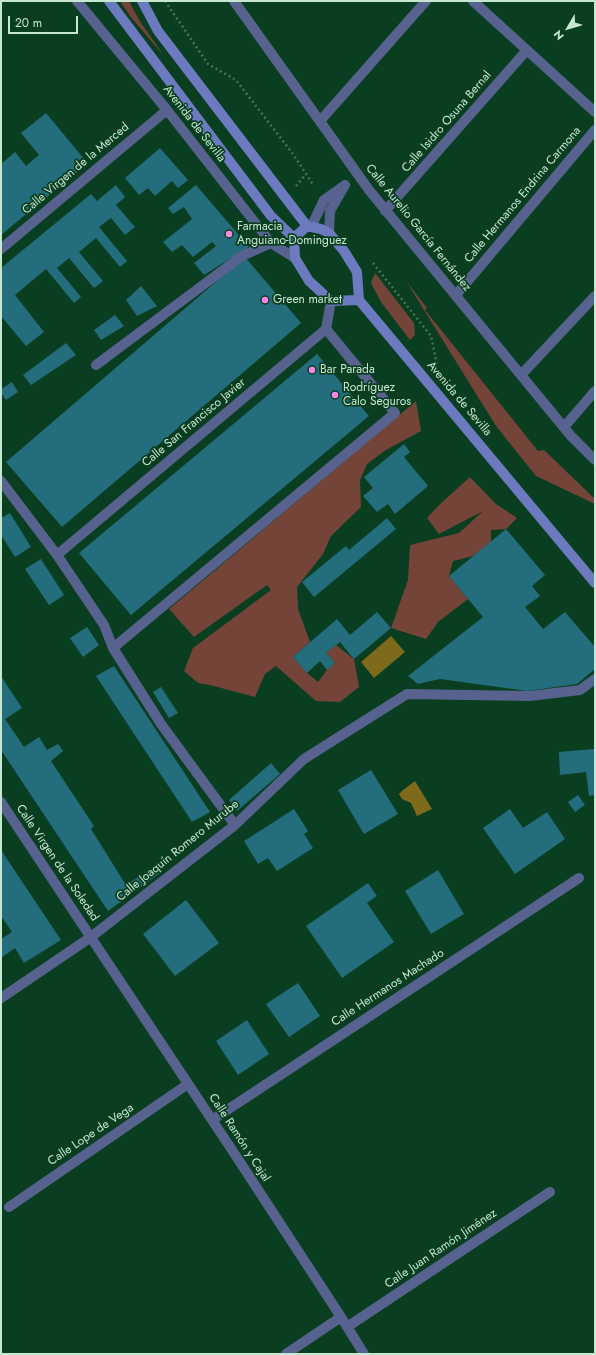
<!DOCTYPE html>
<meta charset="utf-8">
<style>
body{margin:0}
#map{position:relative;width:596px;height:1355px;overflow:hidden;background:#093e21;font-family:Jost,sans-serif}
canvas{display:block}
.frame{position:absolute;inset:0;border:2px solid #c7e8d0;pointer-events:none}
.north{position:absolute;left:548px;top:8px;width:40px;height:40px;-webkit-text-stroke:3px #093e21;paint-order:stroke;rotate:232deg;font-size:11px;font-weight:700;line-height:16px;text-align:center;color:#c7e8d0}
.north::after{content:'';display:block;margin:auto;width:14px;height:18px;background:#c7e8d0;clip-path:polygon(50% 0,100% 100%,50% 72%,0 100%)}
.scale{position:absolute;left:8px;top:16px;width:70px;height:18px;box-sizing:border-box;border:2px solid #c7e8d0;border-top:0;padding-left:5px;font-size:12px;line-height:14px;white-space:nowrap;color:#c7e8d0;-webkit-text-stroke:3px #093e21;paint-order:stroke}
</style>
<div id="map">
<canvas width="596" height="1355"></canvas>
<div class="frame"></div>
<div class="north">N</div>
<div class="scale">20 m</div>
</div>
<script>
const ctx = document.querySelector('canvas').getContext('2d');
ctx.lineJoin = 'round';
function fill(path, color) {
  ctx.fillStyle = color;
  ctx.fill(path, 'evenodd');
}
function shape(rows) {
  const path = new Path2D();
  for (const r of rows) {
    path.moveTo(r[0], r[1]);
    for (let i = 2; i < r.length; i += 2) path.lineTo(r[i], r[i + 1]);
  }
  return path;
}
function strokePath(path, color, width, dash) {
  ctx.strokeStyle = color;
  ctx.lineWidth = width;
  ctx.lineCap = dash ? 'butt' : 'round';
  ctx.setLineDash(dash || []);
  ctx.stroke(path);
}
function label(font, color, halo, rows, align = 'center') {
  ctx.font = font + ' Jost,sans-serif';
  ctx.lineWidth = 3.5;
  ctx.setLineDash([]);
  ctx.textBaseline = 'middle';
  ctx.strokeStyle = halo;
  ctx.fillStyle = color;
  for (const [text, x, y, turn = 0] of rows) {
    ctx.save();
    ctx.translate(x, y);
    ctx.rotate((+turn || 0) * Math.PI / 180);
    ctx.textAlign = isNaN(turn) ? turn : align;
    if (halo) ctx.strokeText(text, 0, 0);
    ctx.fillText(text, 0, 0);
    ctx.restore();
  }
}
const green = shape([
 [120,1,129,1,139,20,164,56,130,16],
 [375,273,414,323,415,335,410,340,381,302,371,283],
 [406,281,427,308,425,310,538,451,544,450,595,499,595,504,536,476,496,426],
 [416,401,421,431,386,450,367,464,360,480,361,507,331,536,323,554,297,587,298,609,310,642,293,657,307,673,318,682,327,670,335,663,326,653,336,645,354,659,359,687,340,702,316,701,276,666,265,674,255,697,210,685,198,683,184,671,193,648,271,590,267,585,194,637,169,609],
 [470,477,496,504,517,518,506,529,491,530,491,543,473,556,453,561,449,576,468,599,438,622,426,639,391,628,408,580,410,545,459,533,483,511,439,534,427,518,439,505]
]);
const water = shape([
 [391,636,405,652,374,678,361,662],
 [415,781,432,809,417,816,411,803,402,799,399,794,403,790]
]);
const building = shape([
 [46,113,85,160,74,168,77,172,1,235,1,164,15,152,26,166,39,155,21,133],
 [160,148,188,180,178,188,172,181,155,196,148,188,139,195,125,178],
 [116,185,125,197,116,205,135,227,125,235,111,218,99,227,127,261,120,267,96,238,79,252,103,281,94,288,69,258,57,268,81,297,74,303,46,269,15,295,44,332,26,346,1,316,1,268,91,194,97,201],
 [196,185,249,247,204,275,194,263,216,246,212,242,193,257,182,245,172,252,163,242,192,219,184,207,173,214,168,208],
 [245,257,301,323,62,527,6,462],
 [141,286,157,306,137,316,126,300],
 [115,315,124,326,101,340,94,330],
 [66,343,76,355,31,385,23,375],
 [317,354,369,416,131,615,79,553],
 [12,382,18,392,6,400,1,393,1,389],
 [404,444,410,452,404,457,428,486,395,514,388,504,377,512,363,496,373,488,364,477],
 [10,513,31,547,15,557,1,535,1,518],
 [387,518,396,529,314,597,302,582,346,546,349,550],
 [506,529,545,575,532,586,540,596,525,607,543,629,565,612,595,647,595,669,577,684,527,691,440,679,418,684,408,676,483,617,449,576],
 [41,559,64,595,49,605,25,569],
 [377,612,391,628,354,659,340,642,326,653,335,663,327,670,320,661,307,673,293,657,337,619,350,635],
 [87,627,99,645,83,657,70,638],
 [114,666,210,812,192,822,96,676],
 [1,676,22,708,5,719,24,747,39,737,47,750,58,744,63,751,51,761,94,826,91,829,126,885,155,866,160,873,108,911,1,750],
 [161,687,178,713,169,718,153,692],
 [594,749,595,755,595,795,589,796,586,772,560,775,559,752],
 [271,763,280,774,237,811,229,800],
 [371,770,398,814,364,834,338,790],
 [578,795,585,805,575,812,568,802],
 [294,809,308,831,304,834,313,848,277,871,268,858,258,864,244,841],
 [510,809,523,828,547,812,565,839,515,874,483,828],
 [1,850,61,940,24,963,15,948,1,958,1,939,12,932,1,916],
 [438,870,464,914,431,934,405,891],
 [368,883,377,896,367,903,394,942,342,978,306,926],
 [186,900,219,943,175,976,143,934],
 [298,983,320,1016,289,1037,266,1004],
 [247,1020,269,1054,238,1075,216,1041]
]);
const path = shape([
 [165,1,208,64,236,80,293,154,314,186],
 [296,186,306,174],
 [373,263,431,336,437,365]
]);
const lane = shape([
 [96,365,242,256,271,243]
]);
const street = shape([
 [77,1,167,110,271,243,295,258],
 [234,1,369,190,571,436,595,460],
 [473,1,595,112],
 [320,121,426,1],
 [385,211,527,50],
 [311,227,324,200,345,185,330,211,329,233],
 [1,249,167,110],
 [456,295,595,130],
 [521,375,595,296],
 [564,427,595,391],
 [1,481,57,555,104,625,113,648,161,724,235,825],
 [57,555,326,329,331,301],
 [113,648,395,413,326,329],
 [1,802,236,1156,341,1317,364,1354],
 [1,998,91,937,235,825,304,759,407,694,530,696,580,690,595,679],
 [212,1120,579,878],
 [9,1207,188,1084],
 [347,1327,550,1192],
 [286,1354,341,1317]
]);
const secondary = shape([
 [109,1,265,208,271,216,294,238],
 [142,1,158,31,307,226],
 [307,226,321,229,329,233,344,251,357,272,359,300,331,301,309,281,295,258,294,238,307,226],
 [359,300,595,583]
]);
const markers = [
 [229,234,4,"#fa87e6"],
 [265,300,4,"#fa87e6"],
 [312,370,4,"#fa87e6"],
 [335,395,4,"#fa87e6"]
];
const streetNames = [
 ["Calle Isidro Osuna Bernal",447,122,-49],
 ["Avenida de Sevilla",194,124,52],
 ["Calle Virgen de la Merced",76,169,-40],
 ["Calle Hermanos Endrina Carmona",523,195,-50],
 ["Calle Aurelio García Fernández",418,228,51],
 ["Avenida de Sevilla",459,399,50],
 ["Calle San Francisco Javier",194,423,-40],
 ["Calle Joaquín Romero Murube",178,851,-39],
 ["Calle Virgen de la Soledad",57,863,56],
 ["Calle Hermanos Machado",388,988,-33],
 ["Calle Lope de Vega",91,1135,-34],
 ["Calle Ramón y Cajal",239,1138,57],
 ["Calle Juan Ramón Jiménez",441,1249,-34]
];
const poiNames = [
 ["Farmacia",237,227],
 ["Anguiano-Dominguez",237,241],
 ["Green market",273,300],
 ["Bar Parada",320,370],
 ["Rodríguez",343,388],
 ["Calo Seguros",343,402]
];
fill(green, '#754439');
fill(water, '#7e6a1b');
fill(building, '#236d7c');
strokePath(path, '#457459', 2.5, [2, 3]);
strokePath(lane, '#58628e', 10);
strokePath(street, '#58628e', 10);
strokePath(secondary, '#6c7bc0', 10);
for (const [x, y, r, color] of markers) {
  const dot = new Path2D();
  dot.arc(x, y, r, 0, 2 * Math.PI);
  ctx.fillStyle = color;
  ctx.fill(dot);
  strokePath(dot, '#093e21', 1.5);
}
label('12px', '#c7e8d0', '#093e21', streetNames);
label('12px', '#c7e8d0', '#093e21', poiNames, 'left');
</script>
